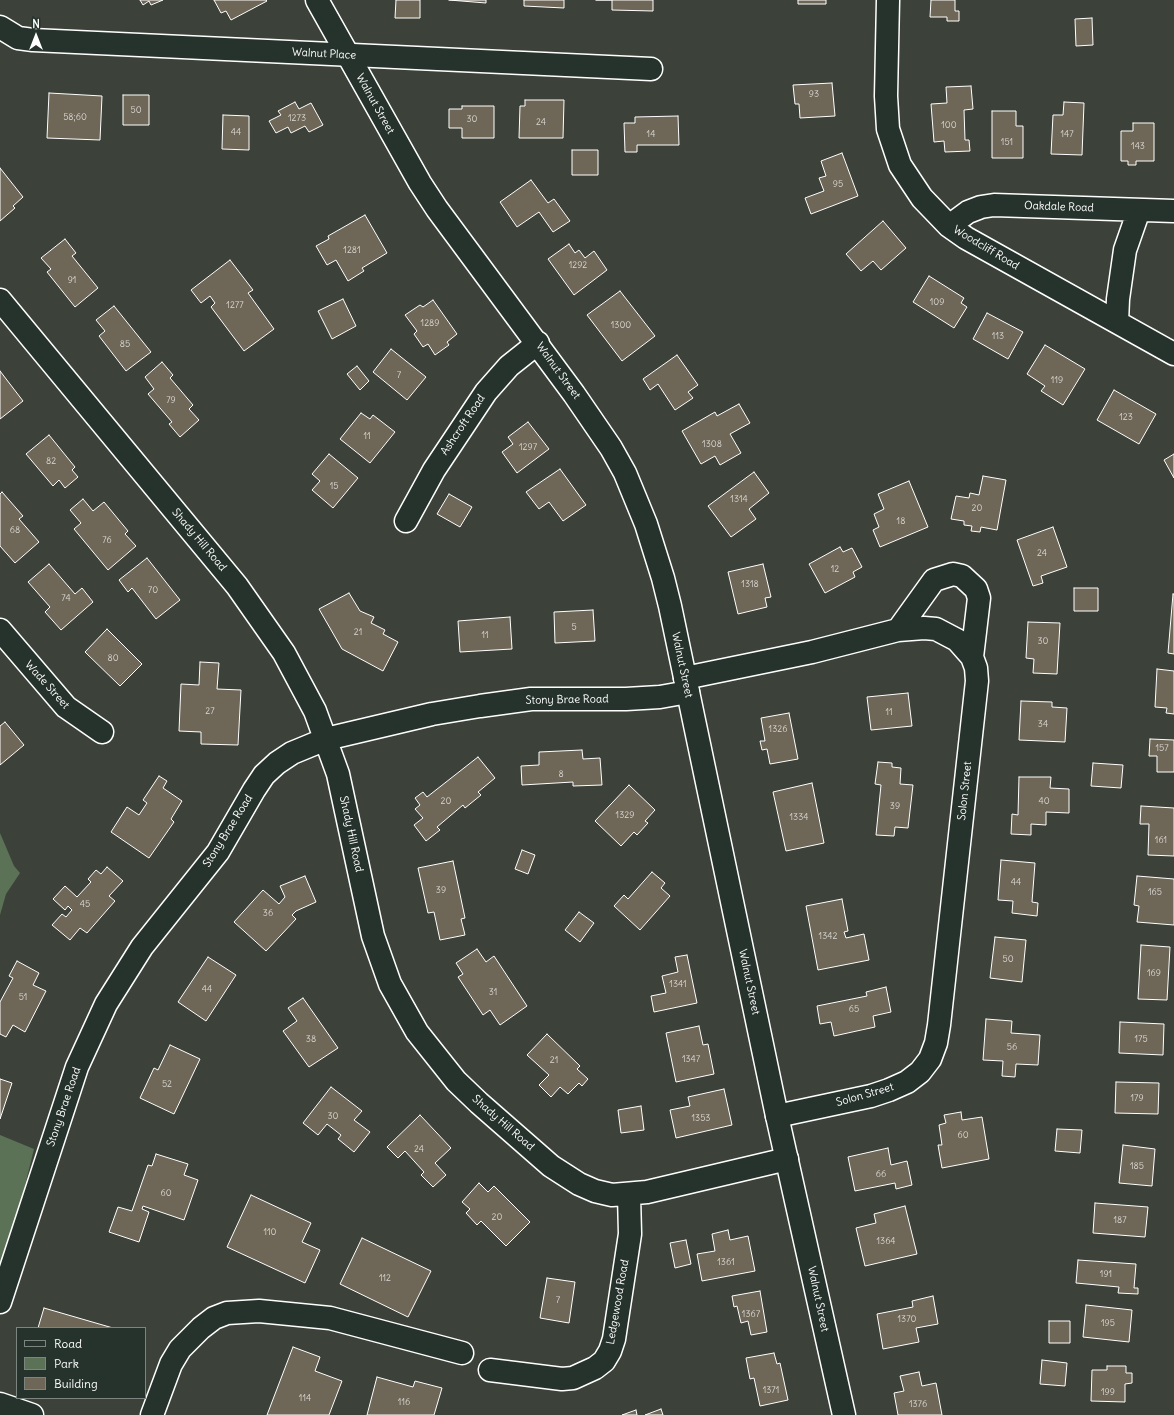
<!DOCTYPE html>
<style>
body{margin:0}
#map{position:relative;width:1174px;height:1415px;overflow:hidden;background:#3c4239;font-family:Delius,sans-serif}
canvas{display:block}
.legend{position:absolute;left:16px;top:1327px;width:130px;height:72px;box-sizing:border-box;background:#26332d;border:1px solid #7d8581;margin:0;padding:5px 7px;list-style:none;font-size:12px;color:#fff}
.legend li{display:flex;align-items:center;gap:8px;height:20px}
.legend b{width:20px;border:1px solid #7d8581}
.north{position:absolute;left:16px;top:16px;width:40px;height:40px;-webkit-text-stroke:3px #26332d;paint-order:stroke;rotate:0deg;font-size:11px;font-weight:700;line-height:16px;text-align:center;color:#fff}
.north::after{content:'';display:block;margin:auto;width:14px;height:18px;background:#fff;clip-path:polygon(50% 0,100% 100%,50% 72%,0 100%)}
</style>
<div id="map">
<canvas width="1174" height="1415"></canvas>
<ul class="legend">
<li><b style="height:5px;background:#26332d"></b>Road</li>
<li><b style="height:11px;background:#5b7257"></b>Park</li>
<li><b style="height:11px;background:#6e6656"></b>Building</li>
</ul>
<div class="north">N</div>
</div>
<script>
const ctx = document.querySelector('canvas').getContext('2d');
ctx.lineJoin = 'round';
function fill(path, color) {
  ctx.fillStyle = color;
  ctx.fill(path, 'evenodd');
}
function shape(rows) {
  const path = new Path2D();
  for (const r of rows) {
    path.moveTo(r[0], r[1]);
    for (let i = 2; i < r.length; i += 2) path.lineTo(r[i], r[i + 1]);
  }
  return path;
}
function strokePath(path, color, width, dash) {
  ctx.strokeStyle = color;
  ctx.lineWidth = width;
  ctx.lineCap = dash ? 'butt' : 'round';
  ctx.setLineDash(dash || []);
  ctx.stroke(path);
}
function label(font, color, halo, rows, align = 'center') {
  ctx.font = font + ' Delius,sans-serif';
  ctx.lineWidth = 3;
  ctx.setLineDash([]);
  ctx.textBaseline = 'middle';
  ctx.strokeStyle = halo;
  ctx.fillStyle = color;
  for (const [text, x, y, turn = 0] of rows) {
    ctx.save();
    ctx.translate(x, y);
    ctx.rotate((+turn || 0) * Math.PI / 180);
    ctx.textAlign = isNaN(turn) ? turn : align;
    if (halo) ctx.strokeText(text, 0, 0);
    ctx.fillText(text, 0, 0);
    ctx.restore();
  }
}
const green = shape([
 [0,833,14,866,20,873,6,894,0,915],
 [0,1135,34,1149,7,1258,0,1262]
]);
const building = shape([
 [140,0,163,0,151,5,149,1,143,5,140,0],
 [214,0,266,0,267,1,231,20,226,11,221,13,214,0],
 [396,0,420,0,420,18,395,18,396,0],
 [449,0,486,0,486,3,449,0],
 [524,0,564,0,564,8,524,6,524,0],
 [596,0,653,0,653,11,612,10,612,0,596,0],
 [798,0,826,0,826,4,798,4,798,0],
 [931,0,955,0,955,11,959,11,959,21,947,21,947,17,930,17,931,0],
 [1092,18,1093,45,1076,46,1075,19,1092,18],
 [832,83,835,116,800,118,799,104,795,104,793,85,832,83],
 [971,86,973,109,964,110,965,140,969,140,970,151,945,152,944,141,934,142,931,104,947,103,946,87,971,86],
 [49,93,102,96,100,140,47,138,49,93],
 [123,95,149,95,149,125,123,125,123,95],
 [525,100,564,100,563,138,519,138,520,106,525,106,525,100],
 [295,102,299,109,311,103,323,125,309,132,305,126,291,133,288,127,276,133,269,121,281,115,278,111,295,102],
 [1064,102,1084,103,1082,155,1051,154,1053,115,1063,115,1064,102],
 [462,106,494,106,494,138,462,138,462,128,449,128,449,109,462,109,462,106],
 [992,111,1016,111,1016,126,1023,126,1023,158,992,158,992,111],
 [223,115,249,116,249,150,222,149,223,115],
 [678,116,679,145,637,145,637,152,625,152,624,123,635,123,635,117,678,116],
 [1133,123,1154,123,1154,161,1136,161,1136,165,1128,165,1128,161,1121,161,1121,131,1133,131,1133,123],
 [572,150,598,150,598,175,572,175,572,150],
 [842,153,858,196,811,214,805,198,824,191,819,178,826,176,821,161,842,153],
 [0,168,23,197,13,206,15,208,0,221,0,168],
 [531,180,548,203,554,199,570,221,553,232,539,212,517,227,500,202,531,180],
 [365,215,387,253,362,268,364,271,348,281,336,260,327,265,316,246,329,239,328,236,365,215],
 [883,221,906,248,881,270,873,261,861,271,846,254,883,221],
 [65,239,76,253,72,256,98,288,75,307,47,272,51,269,41,258,65,239],
 [569,244,575,253,579,250,585,258,594,251,607,270,574,295,548,259,569,244],
 [230,260,253,290,248,293,274,329,244,351,211,307,215,303,210,296,201,303,191,290,230,260],
 [929,276,964,298,961,303,967,307,954,328,913,302,929,276],
 [620,291,655,336,622,361,587,315,620,291],
 [343,299,356,326,332,339,318,311,343,299],
 [433,300,457,334,447,342,449,345,435,355,428,344,423,347,414,334,417,331,405,315,420,305,423,307,433,300],
 [114,306,151,352,126,371,99,336,105,331,96,320,114,306],
 [987,313,1023,332,1008,359,973,339,987,313],
 [1045,345,1085,369,1063,405,1041,391,1045,386,1027,374,1045,345],
 [391,349,426,377,407,400,373,372,391,349],
 [677,355,698,385,688,392,693,398,675,410,658,384,650,390,643,379,677,355],
 [162,362,173,375,170,378,193,405,189,409,199,420,180,437,169,424,172,422,148,394,154,389,145,377,162,362],
 [357,366,369,381,360,390,347,374,357,366],
 [0,371,23,401,0,419,0,371],
 [1114,390,1156,414,1139,444,1097,420,1114,390],
 [739,404,750,423,730,434,741,453,720,465,715,456,701,464,682,431,715,412,717,416,739,404],
 [361,413,370,419,373,415,395,432,370,463,340,439,361,413],
 [528,422,549,449,517,473,502,452,513,444,508,437,528,422],
 [49,435,75,467,72,470,78,477,65,488,59,480,53,486,26,454,49,435],
 [329,454,358,478,333,508,312,490,320,481,312,474,329,454],
 [1174,454,1174,478,1164,460,1174,454],
 [560,469,586,505,563,521,549,502,539,509,526,492,560,469],
 [754,472,769,493,749,509,756,519,731,537,708,506,754,472],
 [983,476,1006,480,997,530,981,527,980,532,971,531,972,526,964,525,964,521,951,519,956,496,969,498,970,493,979,495,983,476],
 [909,481,928,527,880,547,873,530,879,527,874,514,884,509,878,494,909,481],
 [2,492,23,516,19,519,39,542,15,563,0,546,0,494,2,492],
 [449,494,472,507,460,527,437,514,449,494],
 [83,499,93,511,104,502,128,531,125,534,136,546,108,570,74,529,81,523,70,510,83,499],
 [1053,527,1067,567,1041,576,1043,583,1033,586,1017,540,1053,527],
 [840,547,843,552,852,548,862,567,853,572,855,577,825,593,809,564,840,547],
 [147,558,180,600,156,619,132,588,128,592,119,580,147,558],
 [49,564,75,594,82,588,93,602,61,630,45,612,50,607,28,582,49,564],
 [763,564,771,597,765,598,767,607,738,614,728,572,763,564],
 [1074,588,1098,588,1098,611,1074,611,1074,588],
 [349,593,360,611,374,617,371,623,385,630,383,634,398,642,383,671,342,649,319,609,349,593],
 [1173,594,1174,594,1174,654,1168,653,1173,594],
 [593,610,595,641,555,643,554,612,593,610],
 [510,617,512,649,460,652,458,621,510,617],
 [1028,622,1060,623,1057,674,1033,673,1034,659,1026,658,1028,622],
 [107,629,142,664,120,686,85,652,107,629],
 [200,662,219,663,217,689,241,690,238,745,201,744,201,732,179,731,181,684,199,685,200,662],
 [1157,669,1174,671,1174,714,1166,713,1167,708,1155,707,1157,669],
 [908,693,912,726,871,730,867,697,908,693],
 [1021,701,1052,702,1052,707,1067,708,1065,742,1019,740,1021,701],
 [789,713,798,759,770,764,767,749,762,750,760,741,765,741,761,718,789,713],
 [5,722,24,745,0,765,0,726,5,722],
 [1150,739,1174,740,1174,772,1157,772,1157,756,1149,756,1150,739],
 [582,750,583,759,600,758,602,785,573,786,573,782,522,785,521,766,539,765,539,752,582,750],
 [478,757,495,778,478,792,481,795,465,808,463,805,437,827,440,830,426,841,414,825,423,818,415,809,420,805,415,798,423,792,427,797,478,757],
 [878,762,892,763,892,767,901,768,900,784,913,785,908,828,895,827,894,836,876,835,881,785,875,784,878,762],
 [1093,763,1123,765,1121,788,1091,786,1093,763],
 [159,776,167,781,163,788,182,801,171,819,174,822,149,858,111,832,127,807,139,815,147,803,143,800,159,776],
 [1019,777,1051,777,1050,788,1069,789,1069,813,1046,812,1046,825,1031,824,1031,835,1011,834,1012,814,1018,815,1019,777],
 [812,783,824,843,786,851,773,792,812,783],
 [629,785,655,810,645,821,648,823,637,835,634,832,621,846,595,821,629,785],
 [1141,806,1174,808,1174,856,1148,855,1149,824,1140,824,1141,806],
 [522,850,535,855,528,874,515,869,522,850],
 [1001,860,1035,863,1032,902,1038,903,1037,916,1012,913,1013,901,998,900,1001,860],
 [453,861,465,918,461,919,465,935,440,940,434,912,428,913,418,868,453,861],
 [107,867,123,881,109,896,115,901,87,933,80,928,70,940,52,925,62,914,66,917,72,910,68,906,65,910,53,899,65,886,77,897,91,882,88,879,96,870,101,874,107,867],
 [652,872,665,883,661,888,670,896,640,930,614,906,624,895,628,899,652,872],
 [305,876,316,902,296,911,292,915,296,919,266,951,234,922,263,890,279,904,285,897,280,886,305,876],
 [1137,876,1174,879,1174,925,1137,922,1139,906,1134,905,1137,876],
 [842,899,848,931,844,932,846,938,864,934,869,960,818,970,806,906,842,899],
 [579,912,594,923,580,942,565,930,579,912],
 [995,937,1026,940,1022,982,990,978,995,937],
 [1141,945,1170,947,1167,1000,1138,999,1141,945],
 [477,949,486,962,494,956,527,1006,500,1025,490,1010,483,1015,458,977,463,974,456,963,477,949],
 [687,955,697,1003,654,1012,651,996,666,993,662,976,678,972,675,957,687,955],
 [208,957,236,975,206,1021,178,1002,208,957],
 [17,961,39,973,33,985,46,991,25,1032,13,1025,6,1037,0,1034,0,1002,13,978,9,976,17,961],
 [886,987,891,1012,873,1016,875,1027,834,1036,831,1022,820,1024,817,1006,867,996,866,992,886,987],
 [303,998,338,1048,309,1067,283,1031,297,1021,288,1008,303,998],
 [986,1019,1012,1021,1011,1033,1040,1035,1038,1065,1016,1064,1015,1077,1002,1076,1003,1061,983,1060,986,1019],
 [1120,1022,1164,1024,1163,1055,1119,1053,1120,1022],
 [699,1026,703,1045,708,1044,714,1074,676,1082,666,1033,699,1026],
 [547,1034,580,1066,577,1069,588,1079,582,1086,579,1083,568,1094,560,1087,551,1097,539,1085,549,1075,527,1055,547,1034],
 [170,1045,200,1059,174,1114,140,1098,154,1068,158,1070,170,1045],
 [0,1079,12,1083,0,1119,0,1079],
 [1116,1082,1159,1083,1158,1114,1115,1113,1116,1082],
 [331,1087,362,1111,354,1120,370,1132,354,1152,338,1139,341,1135,327,1124,318,1135,303,1123,331,1087],
 [724,1089,732,1125,676,1138,670,1110,690,1106,688,1097,724,1089],
 [641,1106,644,1130,621,1133,618,1110,641,1106],
 [961,1112,962,1120,982,1117,989,1159,942,1168,938,1145,942,1145,939,1125,946,1123,944,1115,961,1112],
 [420,1115,451,1148,435,1163,446,1175,433,1187,421,1175,424,1172,405,1151,398,1158,387,1147,420,1115],
 [1057,1129,1082,1130,1080,1153,1055,1151,1057,1129],
 [1123,1145,1155,1149,1152,1186,1119,1183,1123,1145],
 [888,1148,891,1165,907,1161,912,1185,896,1189,895,1183,855,1191,848,1157,888,1148],
 [156,1154,188,1164,184,1175,198,1180,184,1220,143,1206,142,1209,149,1212,139,1242,109,1232,118,1207,132,1211,148,1165,152,1166,156,1154],
 [479,1183,488,1192,494,1186,530,1222,506,1246,481,1221,477,1225,466,1213,470,1209,462,1202,479,1183],
 [251,1195,311,1223,302,1242,320,1250,305,1283,227,1247,251,1195],
 [1095,1203,1148,1207,1145,1237,1093,1233,1095,1203],
 [905,1206,917,1254,865,1266,856,1228,876,1223,874,1214,905,1206],
 [728,1230,730,1240,748,1236,755,1271,702,1281,697,1254,715,1251,712,1234,728,1230],
 [362,1238,431,1271,408,1317,340,1284,362,1238],
 [686,1240,691,1264,675,1268,670,1243,686,1240],
 [1078,1260,1136,1264,1134,1288,1138,1288,1138,1294,1118,1293,1119,1287,1076,1283,1078,1260],
 [547,1278,575,1282,569,1323,540,1318,547,1278],
 [760,1291,767,1332,751,1335,748,1321,741,1323,737,1306,734,1307,732,1296,760,1291],
 [933,1296,938,1324,916,1328,919,1342,883,1349,877,1314,913,1307,912,1301,933,1296],
 [1086,1305,1132,1310,1129,1342,1083,1337,1086,1305],
 [44,1308,113,1328,38,1328,44,1308],
 [1049,1321,1070,1321,1070,1343,1049,1343,1049,1321],
 [293,1347,320,1357,315,1371,342,1381,329,1415,267,1415,293,1347],
 [774,1353,777,1364,780,1363,788,1400,760,1406,754,1378,750,1379,746,1358,774,1353],
 [1042,1360,1067,1363,1065,1386,1040,1384,1042,1360],
 [1107,1366,1126,1366,1126,1373,1132,1373,1132,1383,1125,1384,1125,1402,1091,1401,1092,1370,1107,1370,1107,1366],
 [919,1372,922,1386,936,1383,942,1415,898,1415,894,1393,904,1391,900,1376,919,1372],
 [377,1377,413,1387,415,1381,442,1388,434,1415,367,1415,377,1377],
 [661,1409,663,1415,645,1415,661,1409],
 [636,1410,637,1415,622,1415,636,1410]
]);
const minor = shape([
 [888,0,886,96,888,129,900,165,922,198,949,226,966,238,1174,354],
 [0,27,18,38,33,40,651,69],
 [949,226,968,212,981,207,994,205,1174,211],
 [0,300,237,586,284,653,315,711,338,774,373,936,390,984,417,1032,456,1081,479,1103,551,1166,579,1184,595,1191,612,1195,647,1192,787,1159],
 [1117,322,1118,299,1125,250,1139,210],
 [406,521,434,470,486,392,509,366,538,343],
 [0,630,66,707,102,732],
 [898,630,934,580,953,574,962,576,976,589,979,598,972,657],
 [685,678,812,652,898,630,924,628,936,629,957,640,972,657,976,668,977,681,939,1025,936,1043,930,1059,920,1072,907,1082,889,1090,871,1096,777,1116],
 [0,1302,77,1067,106,1004,142,947,218,852,254,790,264,775,277,763,292,753,326,739,432,714,480,706,531,699,626,699,660,697,688,692],
 [490,1370,562,1379,573,1378,595,1368,604,1361,610,1351,614,1339,630,1234,629,1195],
 [152,1415,171,1364,180,1349,201,1328,214,1318,227,1313,259,1311,330,1318,462,1353]
]);
const major = shape([
 [317,0,420,183,437,209,574,394,611,448,625,473,646,524,663,578,670,606,777,1116,844,1415],
 [0,1404,32,1415]
]);
const numberNames = [
 ["93",814,94],
 ["50",136,110],
 ["58;60",75,117],
 ["1273",297,118],
 ["30",472,119],
 ["24",541,122],
 ["100",949,125],
 ["44",236,132],
 ["14",651,134],
 ["147",1067,134],
 ["151",1007,142],
 ["143",1138,146],
 ["95",838,184],
 ["1281",352,250],
 ["1292",578,265],
 ["91",72,280],
 ["109",937,302],
 ["1277",235,305],
 ["1289",430,323],
 ["1300",621,325],
 ["113",998,336],
 ["85",125,344],
 ["7",399,375],
 ["119",1057,380],
 ["79",171,400],
 ["123",1126,417],
 ["11",367,436],
 ["1308",712,444],
 ["1297",528,447],
 ["82",51,461],
 ["15",334,486],
 ["1314",739,499],
 ["20",977,508],
 ["18",901,521],
 ["68",15,530],
 ["76",107,540],
 ["24",1042,553],
 ["12",835,569],
 ["1318",750,584],
 ["70",153,590],
 ["74",66,598],
 ["5",574,627],
 ["21",358,632],
 ["11",485,635],
 ["30",1043,641],
 ["80",113,658],
 ["27",210,711],
 ["11",889,712],
 ["34",1043,724],
 ["1326",778,729],
 ["157",1162,748],
 ["8",561,774],
 ["20",446,801],
 ["40",1044,801],
 ["39",895,806],
 ["1329",625,815],
 ["1334",799,817],
 ["161",1161,840],
 ["44",1016,882],
 ["39",441,890],
 ["165",1155,892],
 ["45",85,904],
 ["36",268,913],
 ["1342",828,936],
 ["50",1008,959],
 ["169",1154,973],
 ["1341",678,984],
 ["44",207,989],
 ["31",493,992],
 ["51",23,997],
 ["65",854,1009],
 ["38",311,1039],
 ["175",1141,1039],
 ["56",1012,1047],
 ["1347",691,1059],
 ["21",554,1060],
 ["52",167,1084],
 ["179",1137,1098],
 ["30",333,1116],
 ["1353",701,1118],
 ["60",963,1135],
 ["24",419,1149],
 ["185",1137,1166],
 ["66",881,1174],
 ["60",166,1193],
 ["20",497,1217],
 ["187",1120,1220],
 ["110",270,1232],
 ["1364",886,1241],
 ["1361",726,1262],
 ["191",1106,1274],
 ["112",385,1278],
 ["7",558,1300],
 ["1367",751,1314],
 ["1370",907,1319],
 ["195",1108,1323],
 ["1371",771,1390],
 ["199",1108,1392],
 ["114",305,1398],
 ["116",404,1402],
 ["1376",918,1404]
];
const streetNames = [
 ["Walnut Place",324,54,3],
 ["Walnut Street",375,104,61],
 ["Oakdale Road",1059,207,2],
 ["Woodcliff Road",986,248,31],
 ["Walnut Street",558,371,54],
 ["Ashcroft Road",463,425,-56],
 ["Shady Hill Road",199,540,50],
 ["Walnut Street",682,665,78],
 ["Wade Street",47,685,48],
 ["Stony Brae Road",567,700,-1],
 ["Solon Street",965,791,-84],
 ["Stony Brae Road",228,831,-58],
 ["Shady Hill Road",351,834,78],
 ["Walnut Street",749,982,78],
 ["Solon Street",865,1095,-16],
 ["Stony Brae Road",64,1107,-71],
 ["Shady Hill Road",503,1123,41],
 ["Walnut Street",818,1299,78],
 ["Ledgewood Road",618,1302,-80]
];
fill(green, '#5b7257');
fill(building, '#6e6656');
strokePath(building, '#fff', 1);
strokePath(minor, '#fff', 25);
strokePath(major, '#fff', 25);
strokePath(minor, '#26332d', 22);
strokePath(major, '#26332d', 22);
label('9px', '#dbd9d5', null, numberNames);
label('11px', '#fff', '#26332d', streetNames);
</script>
